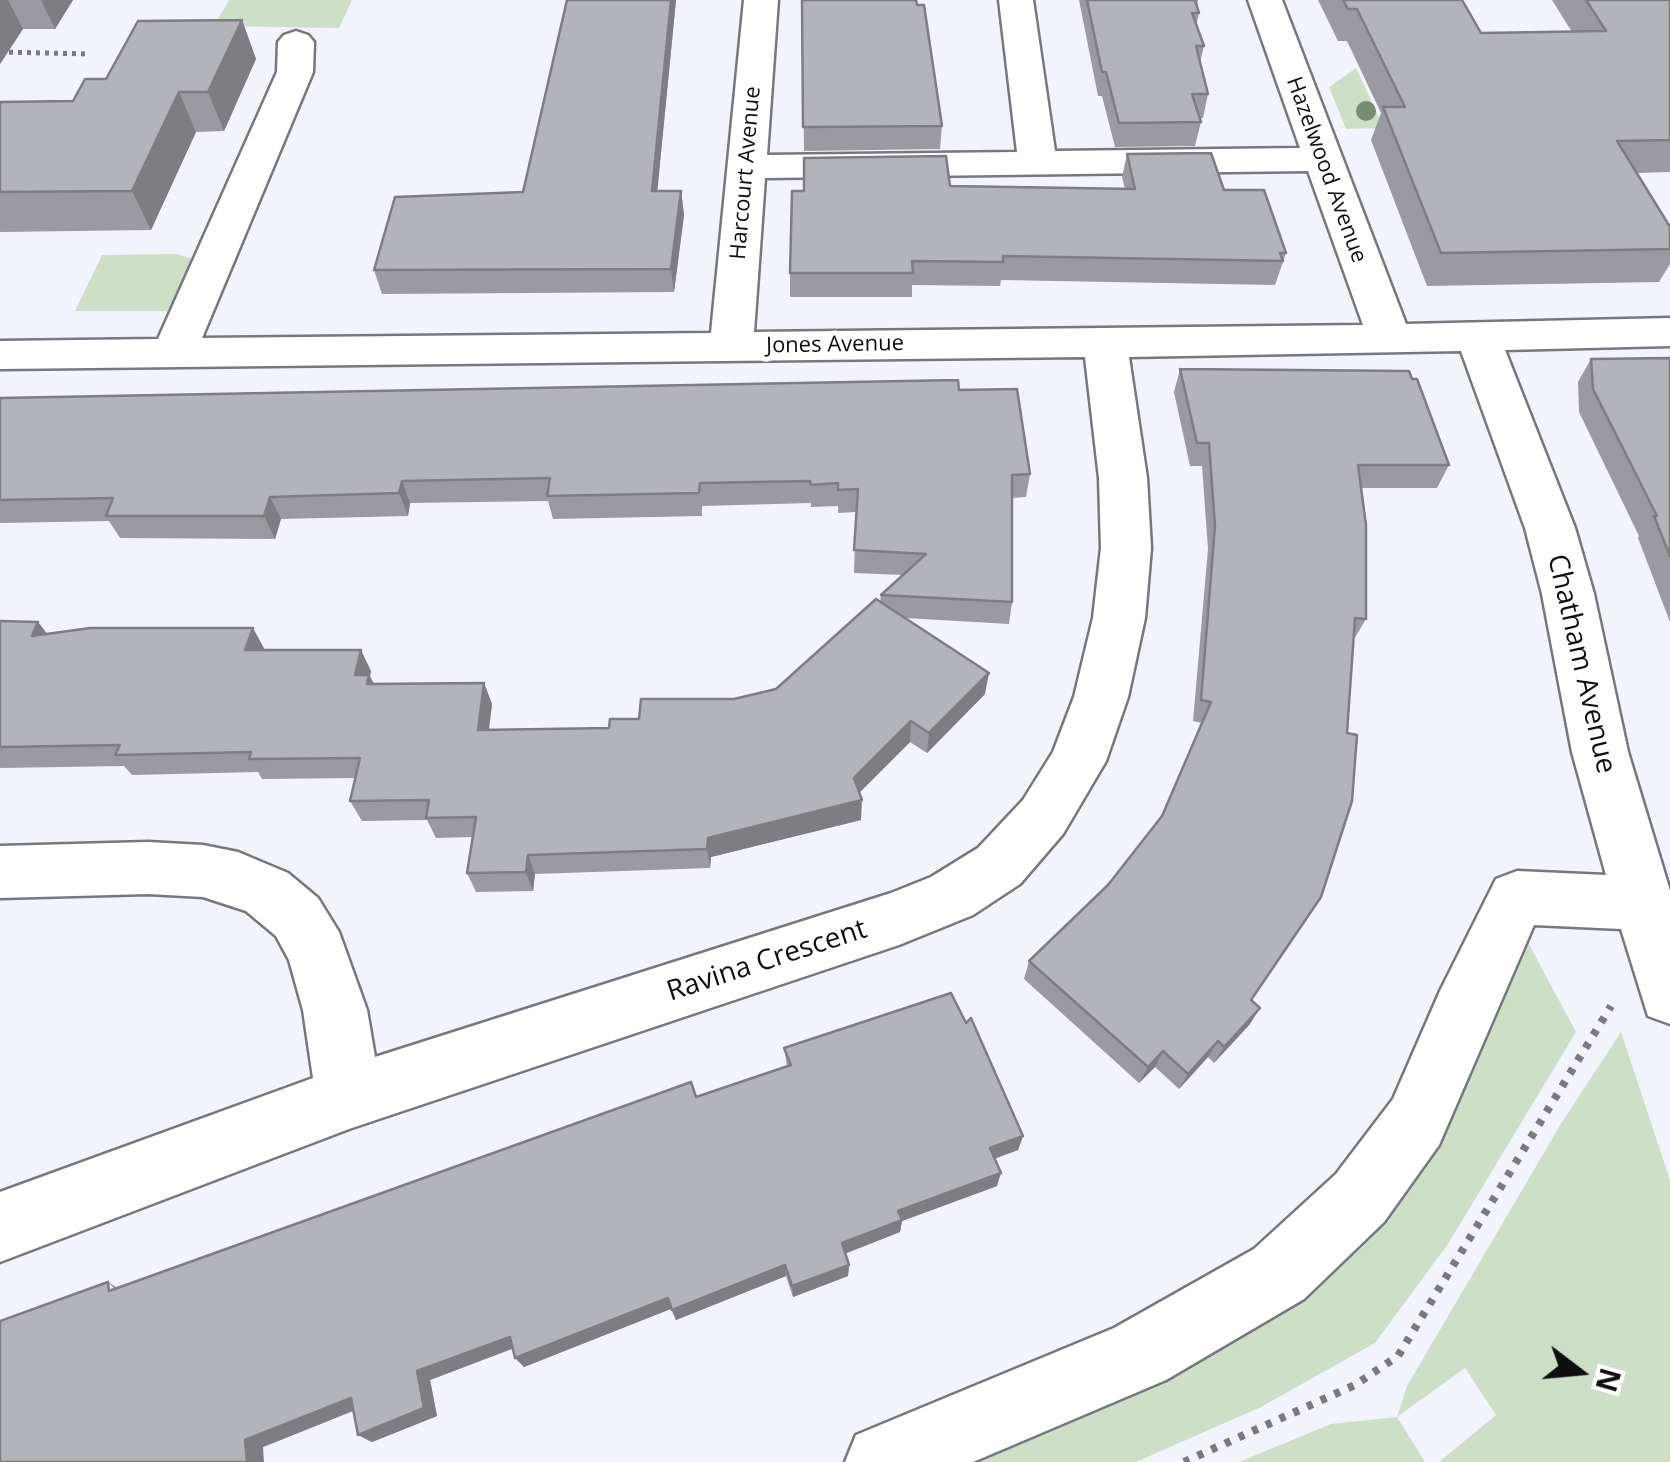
<!DOCTYPE html>
<style>
body{margin:0}
#map{position:relative;width:1670px;height:1462px;overflow:hidden;background:#f3f3fb;font-family:"Open Sans",sans-serif}
canvas{display:block}
.north{position:absolute;left:1530px;top:1322px;width:100px;height:100px;-webkit-text-stroke:8px #fff;paint-order:stroke;rotate:106deg;font-size:28px;font-weight:700;line-height:40px;text-align:center;color:#0f0f11}
.north::after{content:'';display:block;margin:auto;width:35px;height:45px;background:#0f0f11;clip-path:polygon(50% 0,100% 100%,50% 72%,0 100%)}
</style>
<div id="map">
<canvas width="1670" height="1462"></canvas>
<div class="north">N</div>
</div>
<script>
const ctx = document.querySelector('canvas').getContext('2d');
ctx.lineJoin = 'round';
function fill(path, color) {
  ctx.fillStyle = color;
  ctx.fill(path, 'evenodd');
}
function shape(rows) {
  const path = new Path2D();
  for (const r of rows) {
    path.moveTo(r[0], r[1]);
    for (let i = 2; i < r.length; i += 2) path.lineTo(r[i], r[i + 1]);
  }
  return path;
}
function strokePath(path, color, width, dash) {
  ctx.strokeStyle = color;
  ctx.lineWidth = width;
  ctx.lineCap = dash ? 'butt' : 'round';
  ctx.setLineDash(dash || []);
  ctx.stroke(path);
}
function label(font, color, halo, rows, align = 'center') {
  ctx.font = font + ' "Open Sans",sans-serif';
  ctx.lineWidth = 10;
  ctx.setLineDash([]);
  ctx.textBaseline = 'middle';
  ctx.strokeStyle = halo;
  ctx.fillStyle = color;
  for (const [text, x, y, turn = 0] of rows) {
    ctx.save();
    ctx.translate(x, y);
    ctx.rotate((+turn || 0) * Math.PI / 180);
    ctx.textAlign = isNaN(turn) ? turn : align;
    if (halo) ctx.strokeText(text, 0, 0);
    ctx.fillText(text, 0, 0);
    ctx.restore();
  }
}
const green = shape([
 [229,0,352,0,339,28,214,26],
 [1356,68,1384,128,1346,129,1329,87],
 [177,254,196,260,180,311,75,311,102,255],
 [1523,933,1576,1032,1448,1244,1375,1343,1261,1407,1136,1462,972,1462,1285,1296],
 [1621,1032,1670,1180,1670,1462,1439,1462,1496,1415,1465,1368,1397,1417,1425,1462,1239,1462,1331,1424,1397,1417,1407,1386,1562,1122]
]);
const pathFar1 = shape([
 [0,52,90,54]
]);
const path = shape([
 [1184,1462,1355,1385,1398,1356,1611,1006]
]);
const minor = shape([
 [744,0,778,0,767,155,1017,152,999,0,1033,0,1055,151,1300,148,1248,0,1282,0,1406,324,1670,318,1670,346,1505,350,1575,528,1594,594,1628,752,1670,891,1670,1024,1648,1016,1621,929,1534,925,1439,1145,1384,1222,1304,1299,1166,1380,973,1462,845,1462,856,1435,1114,1328,1254,1249,1336,1174,1393,1099,1440,991,1496,879,1517,871,1606,875,1572,752,1542,594,1525,528,1461,351,1129,357,1147,478,1151,548,1145,618,1128,697,1106,761,1063,834,1020,884,973,915,899,945,349,1129,0,1262,0,1192,313,1078,303,1010,289,960,276,936,246,911,203,897,148,894,0,898,0,846,148,842,203,845,238,852,288,873,318,898,339,932,367,1010,375,1057,891,893,931,877,978,848,1023,800,1053,752,1074,697,1093,618,1101,548,1099,478,1085,357,0,369,0,341,158,339,277,72,278,42,284,35,296,31,308,35,314,42,313,72,202,338,711,333,744,0],
 [1308,171,1363,325,754,332,765,178,1308,171]
]);
const trees = [
 [1366,111]
];
const wall = shape([
 [0,0,73,0,55,29,23,29,0,64],
 [567,0,676,0,657,191,681,191,684,215,674,292,382,294,374,270,523,192],
 [802,0,942,126,940,149,804,151],
 [1079,0,1198,0,1197,6,1199,13,1196,26,1204,46,1200,62,1208,94,1203,118,1199,118,1201,122,1195,146,1115,147,1102,96,1098,96],
 [1318,0,1462,0,1481,33,1572,32,1552,0,1670,0,1670,172,1637,173,1670,249,1670,264,1659,282,1427,286,1371,140,1381,113,1347,41,1338,41],
 [242,20,256,59,224,131,196,132,151,230,0,232,0,102,73,101,106,79],
 [1127,154,1224,190,1286,253,1275,285,1001,280,1000,286,912,285,912,297,790,297,790,273,950,186,1125,189,1122,177],
 [1670,358,1670,622,1638,538,1639,536,1579,412,1578,382,1591,359],
 [1180,369,1449,465,1437,488,1361,488,1366,619,1353,641,1252,1001,1250,1024,1214,1063,1208,1057,1179,1089,1155,1067,1139,1083,1024,979,1029,961,1108,885,1162,816,1202,723,1193,721,1208,549,1202,466,1190,466,1174,392],
 [959,390,1030,474,1026,497,1012,498,1012,602,1009,624,905,618,985,694,927,753,910,742,860,792,861,820,711,857,710,868,535,874,533,891,476,892,467,873,473,837,436,838,427,820,362,821,350,801,355,778,262,779,258,772,132,775,124,766,0,768,0,621,38,622,47,634,265,650,371,671,370,676,374,684,484,683,492,704,489,730,609,728,639,719,776,689,880,602,881,595,903,575,854,573,856,512,838,513,838,506,811,507,811,503,702,506,702,516,553,519,548,501,410,503,408,516,281,519,275,539,120,538,109,521,0,523,0,398],
 [784,1048,1023,1136,1018,1150,995,1158,997,1186,902,1221,900,1232,845,1253,849,1265,848,1276,793,1297,786,1276,676,1320,671,1309,524,1367,512,1349,430,1380,437,1416,372,1442,358,1435,353,1411,263,1447,108,1282,118,1288,696,1097,787,1066]
]);
const shadedWall = shape([
 [0,0,8,0,23,29,0,64],
 [41,0,73,0,55,29],
 [671,0,676,0,655,215,652,191],
 [242,20,256,59,224,131,208,92],
 [179,92,196,132,151,230,132,191],
 [681,191,684,215,674,292,671,269],
 [402,481,410,503,408,516,399,493],
 [270,497,281,519,275,539,264,516],
 [38,622,55,644,32,636],
 [253,628,265,650,258,672,245,650],
 [361,650,371,671,370,676,379,696,355,675],
 [989,673,985,694,927,753,929,733],
 [484,683,492,704,486,750,478,730],
 [911,721,910,742,854,798,854,778],
 [862,800,861,820,711,857,710,868,707,849,708,838],
 [528,855,535,874,533,891,526,872],
 [1260,1008,1250,1024,1214,1063,1224,1047],
 [1218,1041,1208,1057,1179,1089,1188,1074],
 [1163,1051,1155,1067,1139,1083,1148,1067],
 [1023,1136,1018,1150,986,1162,990,1148],
 [1001,1173,997,1186,902,1221,900,1232,842,1255,842,1243,898,1211],
 [785,1265,786,1276,676,1320,672,1310],
 [849,1265,848,1276,793,1297,792,1286],
 [668,1298,673,1308,524,1367,515,1358],
 [510,1337,519,1346,430,1380,437,1416,372,1442,358,1435,417,1371],
 [351,1398,365,1406,263,1447,264,1462,247,1462,245,1440]
]);
const building = shape([
 [567,0,671,0,652,191,681,191,671,269,374,270,395,197,523,192,567,0],
 [802,0,916,0,917,5,924,5,942,126,803,127,802,0],
 [1087,0,1195,0,1199,13,1192,13,1204,46,1196,46,1208,94,1192,94,1201,122,1119,123,1106,72,1102,72,1087,0],
 [1343,0,1462,0,1481,33,1606,31,1586,0,1670,0,1670,140,1617,141,1670,227,1670,249,1441,253,1383,107,1405,107,1357,9,1348,9,1343,0],
 [242,20,208,92,179,92,132,191,0,192,0,102,73,101,85,79,106,79,138,21,242,20],
 [1211,153,1224,190,1264,190,1286,253,1280,253,1283,261,1003,256,1003,262,912,261,913,273,790,273,792,191,804,191,804,158,946,156,950,186,1135,189,1127,154,1211,153],
 [1670,358,1670,556,1654,516,1657,516,1593,389,1591,359,1670,358],
 [1180,369,1409,371,1412,379,1417,379,1449,465,1358,465,1366,525,1366,619,1355,618,1347,733,1357,735,1352,801,1321,897,1251,1000,1260,1008,1224,1047,1218,1041,1188,1074,1163,1051,1148,1067,1029,961,1108,885,1162,816,1211,702,1201,700,1215,526,1209,443,1197,443,1180,369],
 [958,380,959,390,1017,389,1030,474,1012,475,1012,602,881,595,926,554,854,550,858,489,838,490,838,483,811,485,810,481,700,483,699,493,547,496,550,478,402,481,399,493,270,497,264,516,106,516,113,498,0,500,0,398,958,380],
 [876,599,989,673,929,733,911,721,854,778,862,800,708,838,707,849,528,855,526,872,467,873,476,817,426,818,429,800,350,801,360,758,249,759,251,752,115,755,120,745,0,747,0,621,38,622,32,636,90,628,253,628,245,650,361,650,355,675,369,675,367,684,484,683,478,730,609,728,610,719,639,719,641,699,734,699,776,689,876,599],
 [951,993,966,1023,971,1018,1023,1136,990,1148,1001,1173,898,1211,902,1220,842,1243,849,1265,792,1286,785,1265,672,1310,668,1298,515,1358,510,1337,417,1371,424,1408,358,1435,351,1398,245,1440,247,1462,0,1462,0,1321,108,1282,109,1291,691,1082,696,1097,791,1065,784,1048,951,993]
]);
const farStreetnames = [
 ["Hazelwood Avenue",1326,170,70],
 ["Harcourt Avenue",746,173,-85],
 ["Jones Avenue",835,345,-1]
];
const streetNames = [
 ["Chatham Avenue",1581,664,77],
 ["Ravina Crescent",767,961,-18]
];
fill(green, '#cedfc8');
strokePath(minor, '#77787e', 5);
strokePath(pathFar1, '#79797e', 5, [4, 5]);
strokePath(path, '#79797e', 8, [6, 9]);
fill(minor, '#fff');
ctx.fillStyle = '#798d74';
for (const [x, y] of trees) {
  ctx.beginPath();
  ctx.arc(x, y, 10, 0, 2 * Math.PI);
  ctx.fill();
}
fill(wall, '#9a9aa0');
fill(shadedWall, '#7d7d82');
fill(building, '#b3b3ba');
strokePath(building, '#7d7d82', 2.5);
label('22px', '#0f0f11', '#fff', farStreetnames);
label('28px', '#0f0f11', '#fff', streetNames);
</script>
